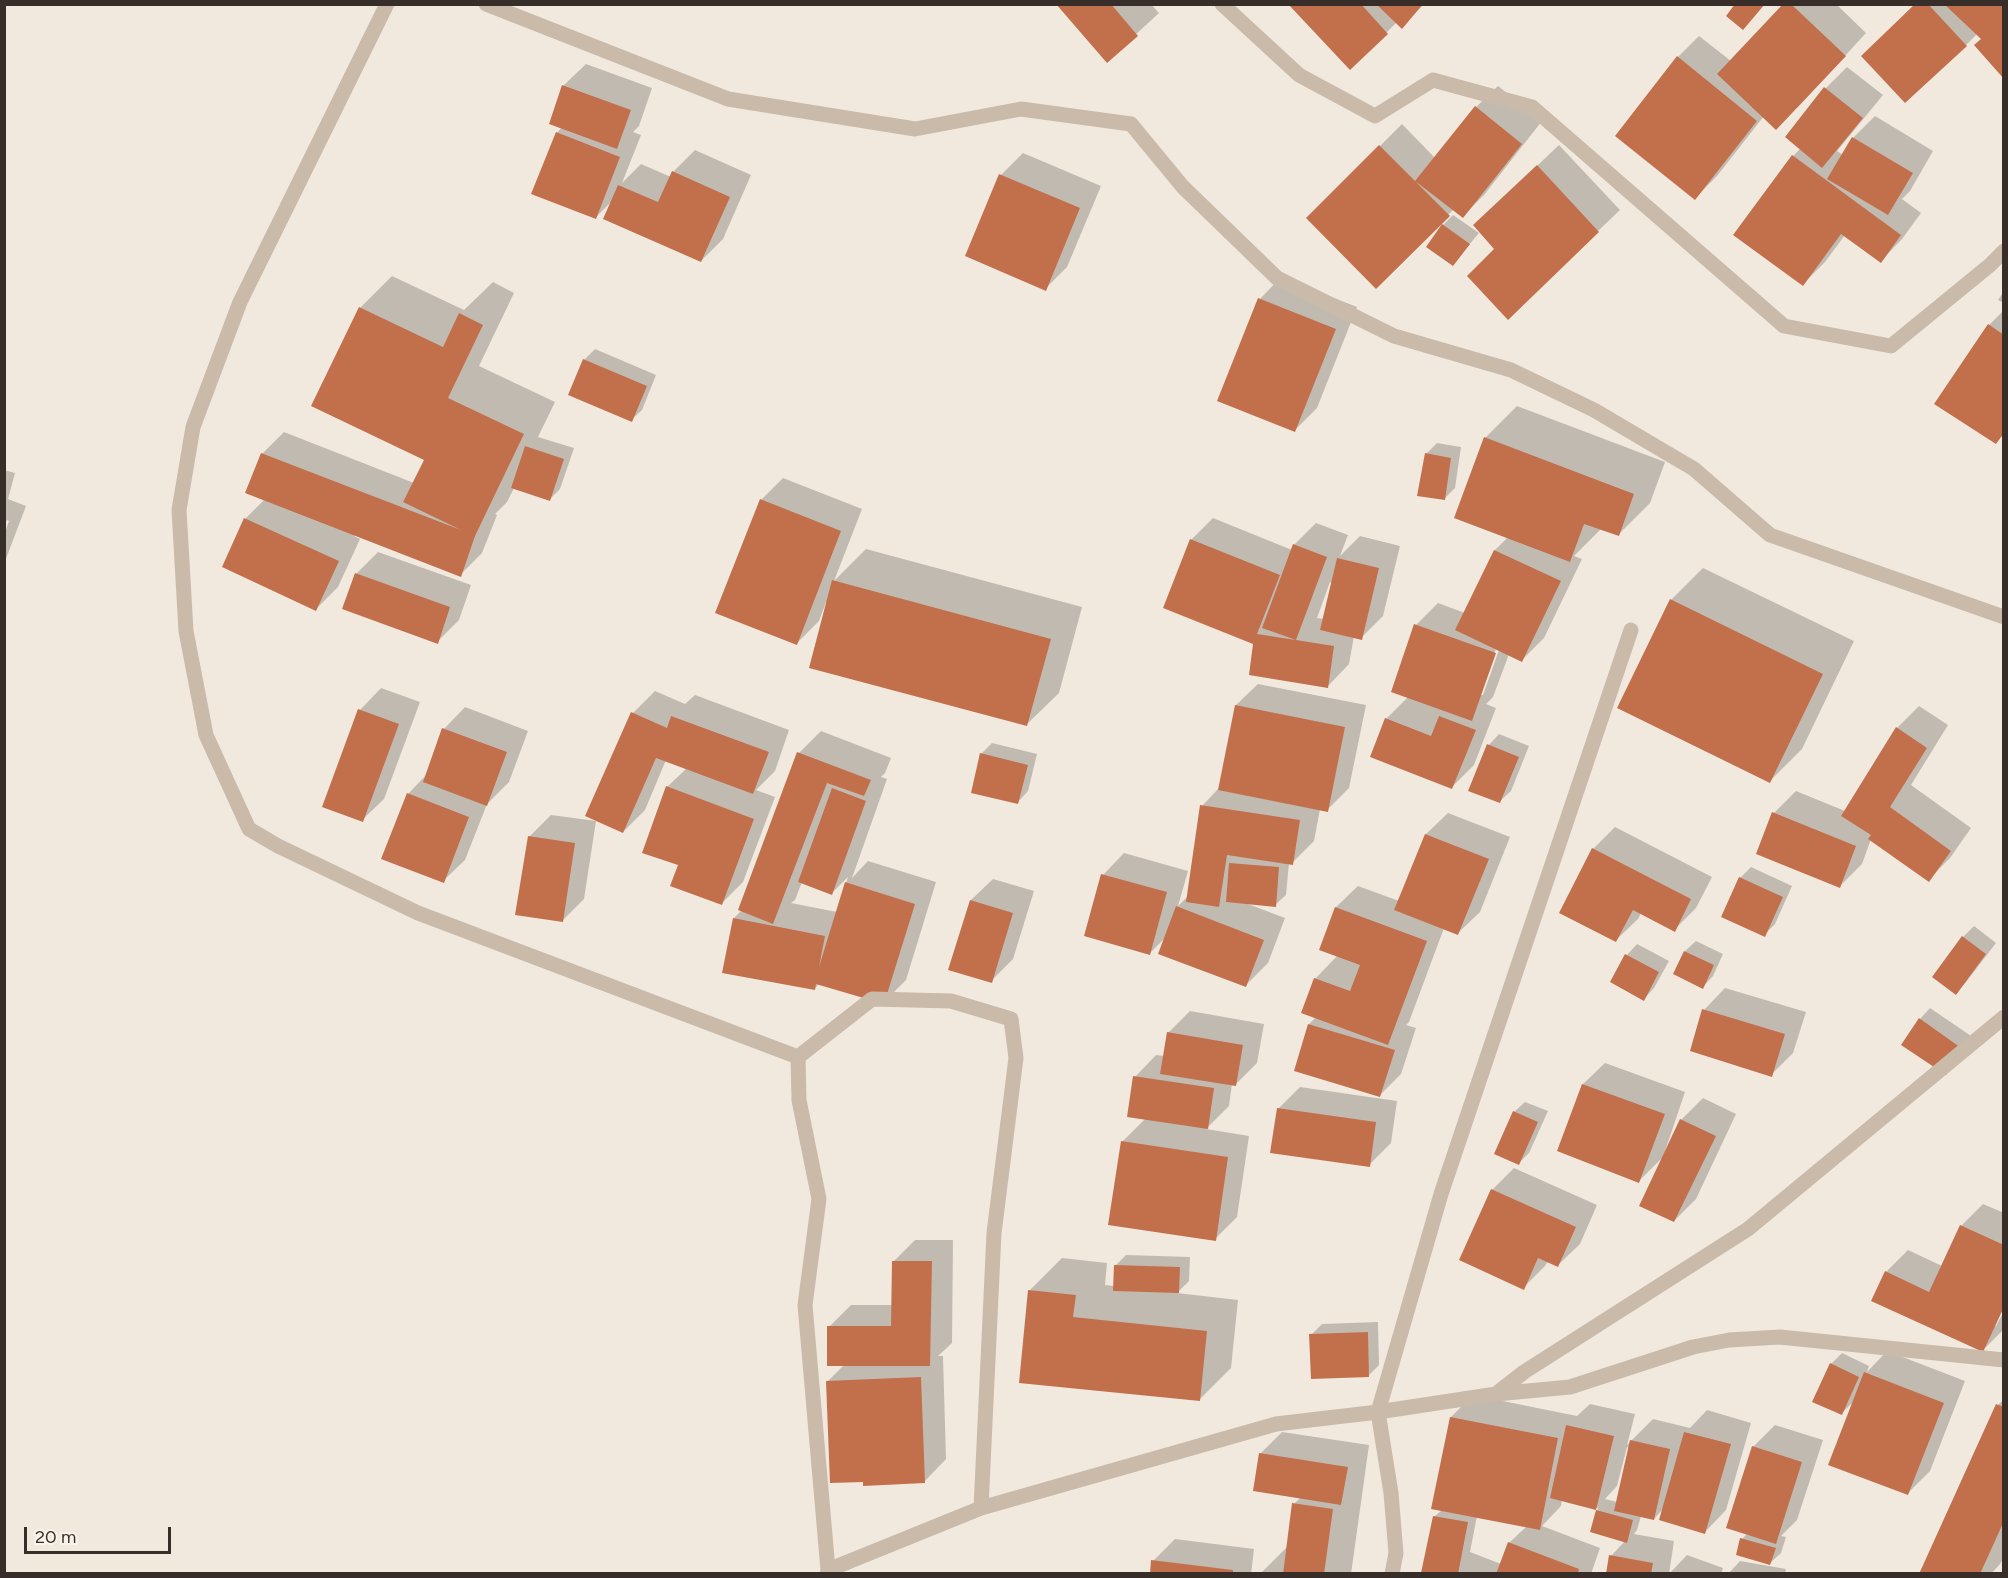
<!DOCTYPE html>
<style>
body{margin:0}
#map{position:relative;width:2008px;height:1578px;overflow:hidden;background:#f2e9de;font-family:Figtree,sans-serif}
canvas{display:block}
.frame{position:absolute;inset:0;border:6px solid #372e29;pointer-events:none}
.scale{position:absolute;left:24px;top:1527px;width:147px;height:27px;box-sizing:border-box;border:3px solid #372e29;border-top:0;padding-left:8px;font-size:18px;line-height:21px;white-space:nowrap;color:#372e29;-webkit-text-stroke:4px #f9f3ea;paint-order:stroke}
</style>
<div id="map">
<canvas width="2008" height="1578"></canvas>
<div class="frame"></div>
<div class="scale">20 m</div>
</div>
<script>
const ctx = document.querySelector('canvas').getContext('2d');
ctx.lineJoin = 'round';
function fill(path, color) {
  ctx.fillStyle = color;
  ctx.fill(path, 'evenodd');
}
function shape(rows) {
  const path = new Path2D();
  for (const r of rows) {
    path.moveTo(r[0], r[1]);
    for (let i = 2; i < r.length; i += 2) path.lineTo(r[i], r[i + 1]);
  }
  return path;
}
function strokePath(path, color, width, dash) {
  ctx.strokeStyle = color;
  ctx.lineWidth = width;
  ctx.lineCap = dash ? 'butt' : 'round';
  ctx.setLineDash(dash || []);
  ctx.stroke(path);
}
const shadow = shape([
 [1058,4,1151,4,1159,13,1107,61],
 [1290,4,1424,4,1402,27,1397,22,1351,68],
 [1785,4,1836,4,1866,33,1798,107,1764,116,1717,176,1695,198,1678,57,1699,36,1731,61],
 [1916,4,2004,4,1983,39,1977,34,1966,45],
 [586,64,652,88,639,126,633,132,641,135,622,183,641,164,671,177,673,172,695,150,751,175,723,239,701,261,613,200,595,218,557,133,562,127,550,123,564,85],
 [1847,67,1883,95,1837,151,1843,155,1853,138,1875,116,1933,151,1910,191,1902,199,1921,213,1902,239,1881,261,1845,235,1825,262,1803,284,1793,156,1801,148,1826,88],
 [1498,86,1542,121,1484,195,1463,216,1454,209,1376,287,1308,218,1402,124,1435,158,1476,107],
 [1559,145,1620,210,1598,231,1496,248,1497,204],
 [1023,153,1101,186,1067,267,1045,289,1001,175],
 [1453,215,1479,233,1453,264,1443,225],
 [392,276,464,310,493,282,514,293,479,366,555,402,538,437,574,448,560,489,550,499,514,488,507,502,495,514,497,515,482,553,460,575,355,534,354,536,360,539,338,587,316,609,224,566,246,518,265,499,262,454,284,432,414,483,426,459,360,308],
 [1281,277,1357,307,1317,408,1295,430,1260,299],
 [2004,291,2004,303,1998,300],
 [2004,310,2004,434,1996,442,1989,325],
 [595,349,656,375,642,410,631,420,584,360],
 [1517,406,1665,462,1650,503,1618,535,1602,528,1574,556,1582,559,1544,638,1522,660,1509,654,1493,697,1486,704,1496,708,1474,765,1452,787,1386,719,1409,696,1416,625,1438,603,1465,613,1495,550,1508,537,1485,438],
 [1497,646,1500,647,1483,695,1479,695],
 [1437,443,1461,447,1455,488,1444,499,1426,454],
 [4,470,15,473,8,499,26,506,4,564,4,535,9,521,7,520,4,526],
 [783,478,862,509,834,581,866,549,1082,607,1059,693,1026,725,826,602,819,621,797,643,761,500],
 [1213,518,1292,550,1294,545,1316,523,1348,535,1340,556,1360,536,1400,546,1383,616,1361,638,1354,636,1349,664,1328,686,1255,643,1191,540],
 [1330,582,1332,583,1324,619,1317,618],
 [378,552,471,585,459,620,437,642,344,608,357,573],
 [1703,568,1854,641,1802,749,1770,781,1671,600],
 [1258,684,1366,705,1349,788,1327,810,1320,809,1314,841,1292,863,1289,863,1286,895,1275,905,1248,904,1285,918,1268,963,1246,985,1166,937,1150,953,1103,875,1124,853,1188,871,1178,906,1188,896,1202,806,1219,788,1236,705],
 [381,688,420,702,384,799,362,820,360,710],
 [655,691,685,704,695,695,789,730,775,771,756,790,775,797,743,882,722,903,680,864,667,787,687,768,666,760,645,810,623,832,587,816,633,713],
 [1919,706,1948,725,1911,785,1971,828,1950,858,1928,880,1871,839,1862,864,1840,886,1774,813,1796,791,1845,811,1897,728],
 [465,707,528,731,509,782,487,804,465,860,443,881,383,858,408,794,427,774,444,729],
 [821,731,891,758,885,773,881,777,887,779,852,878,868,861,936,882,906,980,884,1002,820,983,814,989,734,918,742,910,799,753],
 [848,877,837,912,791,903,795,900,802,882,832,893],
 [1499,734,1529,746,1511,791,1500,801,1489,745],
 [992,743,1037,754,1028,791,1018,802,981,754],
 [1448,813,1510,837,1480,912,1458,933,1444,928,1409,1022,1406,1025,1416,1028,1401,1074,1379,1096,1309,1024,1316,1017,1315,979,1338,955,1321,949,1336,907,1358,886,1399,901,1426,834],
 [551,815,596,821,584,899,562,921,529,837],
 [1615,827,1712,877,1696,908,1674,930,1641,913,1638,919,1616,940,1593,849],
 [1751,867,1792,886,1775,924,1764,935,1740,878],
 [993,879,1034,891,1013,959,991,981,950,969,971,900],
 [1974,926,1996,943,1966,982,1956,993,1934,976,1963,937],
 [1696,941,1723,954,1713,976,1703,987,1685,951],
 [1637,944,1669,961,1654,988,1644,999,1627,955],
 [1725,988,1806,1012,1793,1053,1771,1075,1704,1010],
 [1930,1008,1974,1038,1957,1063,1920,1019],
 [1190,1011,1264,1024,1257,1063,1235,1085,1232,1084,1229,1106,1206,1129,1249,1136,1237,1217,1215,1239,1122,1142,1146,1118,1135,1077,1156,1055,1164,1056,1168,1033],
 [1605,1063,1685,1092,1663,1157,1639,1181,1559,1150,1583,1084],
 [1300,1087,1397,1101,1391,1143,1369,1165,1278,1109],
 [1703,1098,1736,1114,1696,1199,1674,1221,1681,1120],
 [1525,1102,1548,1111,1529,1153,1519,1163,1514,1112],
 [1514,1168,1597,1205,1580,1244,1558,1265,1548,1261,1545,1266,1523,1288,1492,1190],
 [1983,1204,2004,1213,2004,1304,1993,1326,1996,1326,2004,1311,2004,1329,1982,1351,1886,1272,1908,1250,1942,1266,1961,1226],
 [915,1240,953,1240,952,1343,938,1356,943,1356,946,1459,925,1481,828,1381,845,1364,829,1327,851,1305,893,1305,893,1262],
 [1126,1255,1190,1257,1189,1281,1177,1293,1238,1300,1231,1368,1199,1400,1030,1290,1062,1258,1107,1263,1105,1285,1114,1286,1115,1266],
 [1378,1322,1379,1365,1368,1376,1311,1335,1322,1324],
 [1887,1351,1965,1381,1930,1471,1908,1493,1854,1401,1842,1413,1831,1364,1842,1353,1869,1366,1867,1372],
 [1473,1395,1577,1416,1590,1404,1635,1414,1627,1445,1653,1419,1690,1428,1707,1410,1751,1423,1726,1510,1705,1532,1663,1509,1654,1519,1641,1516,1637,1530,1634,1534,1674,1541,1669,1574,1608,1574,1611,1556,1625,1541,1591,1531,1598,1508,1562,1499,1561,1506,1542,1526,1600,1548,1591,1574,1432,1574,1423,1572,1434,1517,1442,1510,1451,1417],
 [1627,1447,1629,1448,1617,1502,1605,1499,1617,1486],
 [1477,1516,1527,1526,1509,1543,1501,1564,1470,1552],
 [2004,1399,2004,1557,2000,1564,1991,1574,1921,1574,1998,1405],
 [1775,1425,1823,1440,1797,1520,1781,1536,1786,1537,1781,1553,1770,1563,1742,1539,1748,1533,1753,1447],
 [1282,1432,1369,1445,1351,1574,1260,1574,1289,1545,1294,1504,1301,1497,1260,1454],
 [1175,1539,1254,1549,1251,1574,1151,1574,1153,1561],
 [1687,1555,1723,1568,1721,1574,1669,1574],
 [1740,1561,1786,1569,1785,1574,1728,1574]
]);
const building = shape([
 [1056,4,1111,4,1138,36,1107,63],
 [1288,4,1361,4,1388,34,1350,70],
 [1376,4,1423,4,1402,29],
 [1735,4,1765,4,1743,30,1726,16],
 [1783,4,1791,4,1846,56,1776,130,1717,74],
 [1915,4,1928,4,1967,46,1905,103,1861,56],
 [1944,4,2004,4,2004,79,1974,45,1981,39],
 [1677,56,1757,121,1695,200,1615,136],
 [562,85,631,110,617,149,549,124],
 [1824,87,1863,118,1822,168,1785,137],
 [1475,106,1522,144,1463,218,1415,181],
 [556,132,620,157,596,219,531,194],
 [1852,137,1913,173,1888,215,1827,179],
 [1379,145,1450,216,1376,289,1306,218],
 [1792,155,1901,235,1881,263,1841,234,1803,286,1733,235],
 [1537,165,1599,232,1508,320,1467,276,1494,249,1473,225],
 [672,171,730,197,701,262,603,219,618,185,658,202],
 [999,174,1080,208,1046,291,965,256],
 [1442,224,1470,244,1453,266,1426,247],
 [1258,298,1336,329,1295,432,1217,401],
 [359,307,443,347,459,313,483,325,448,398,524,434,475,536,461,577,245,493,261,453,461,530,403,502,424,460,311,406],
 [1988,324,2004,335,2004,433,1996,444,1934,404],
 [583,359,647,386,632,422,568,395],
 [1484,437,1634,494,1619,536,1584,524,1570,562,1454,518],
 [525,446,564,459,550,501,511,488],
 [1425,453,1451,458,1445,500,1417,496],
 [760,499,841,531,797,645,715,613],
 [244,518,339,561,316,611,222,567],
 [1190,539,1280,575,1257,634,1296,640,1262,628,1293,544,1327,557,1296,640,1334,646,1328,688,1249,675,1253,644,1163,608],
 [1494,550,1561,581,1522,662,1455,630],
 [1337,558,1379,568,1362,640,1320,630],
 [355,573,450,607,438,644,342,609],
 [832,580,1051,639,1027,726,809,668],
 [1670,599,1823,674,1770,783,1617,708],
 [1414,624,1496,653,1472,721,1391,692],
 [1235,705,1345,727,1328,812,1218,790],
 [358,709,399,724,363,822,322,807],
 [631,712,667,728,671,716,769,752,753,794,656,758,623,833,585,816],
 [1439,716,1476,730,1452,789,1370,757,1385,718,1431,736],
 [1896,727,1927,748,1890,807,1951,851,1929,882,1868,839,1871,835,1841,816],
 [442,728,507,752,487,806,423,782],
 [1487,744,1519,757,1500,803,1468,791],
 [797,752,871,780,864,796,827,783,773,924,738,910],
 [980,753,1028,765,1018,804,971,793],
 [666,786,754,819,722,905,670,886,678,865,642,853],
 [832,788,866,801,832,895,798,882],
 [407,793,469,817,444,883,381,859],
 [1200,805,1300,820,1293,865,1227,855,1219,907,1186,902],
 [1772,812,1856,846,1840,888,1756,854],
 [1425,834,1489,859,1458,935,1394,910],
 [528,836,575,843,563,922,515,915],
 [1592,848,1691,899,1675,932,1633,910,1616,942,1559,913],
 [1229,863,1279,867,1276,907,1226,902],
 [1101,874,1167,892,1150,955,1084,936],
 [1739,877,1783,897,1765,937,1721,917],
 [845,882,915,904,884,1004,816,984,815,990,722,973,733,918,825,936,819,967],
 [970,900,1013,913,992,983,948,970],
 [1176,906,1264,940,1246,987,1158,954],
 [1335,907,1427,941,1388,1045,1301,1013,1314,978,1350,991,1360,965,1319,950],
 [1962,936,1986,954,1956,995,1932,977],
 [1684,951,1714,965,1703,989,1673,974],
 [1625,954,1659,972,1644,1001,1610,982],
 [1702,1009,1785,1034,1772,1077,1690,1051],
 [1919,1018,1964,1050,1946,1075,1901,1045],
 [1308,1024,1395,1050,1380,1097,1294,1071],
 [1167,1032,1243,1045,1236,1086,1160,1074],
 [1133,1076,1214,1088,1208,1129,1127,1117],
 [1582,1084,1665,1114,1639,1183,1557,1151],
 [1277,1108,1376,1122,1370,1167,1270,1153],
 [1513,1111,1538,1122,1519,1165,1494,1154],
 [1680,1119,1716,1136,1674,1222,1639,1206],
 [1121,1141,1228,1157,1216,1241,1108,1225],
 [1491,1189,1576,1227,1558,1267,1538,1258,1524,1290,1459,1260],
 [1960,1225,2004,1245,2004,1307,1983,1352,1871,1301,1885,1271,1929,1292],
 [892,1261,932,1261,930,1366,827,1366,827,1326,891,1326],
 [1114,1265,1180,1267,1179,1293,1113,1291],
 [1028,1290,1076,1295,1073,1317,1207,1331,1200,1401,1019,1383],
 [1368,1332,1369,1377,1311,1379,1309,1334],
 [1830,1363,1859,1377,1842,1415,1812,1402],
 [1864,1372,1944,1403,1908,1495,1828,1465],
 [921,1377,925,1483,863,1486,863,1482,830,1483,826,1381],
 [1996,1404,2004,1407,2004,1521,1980,1574,1919,1574],
 [1450,1417,1558,1438,1540,1530,1431,1509],
 [1566,1425,1614,1436,1596,1510,1633,1520,1627,1543,1590,1532,1596,1510,1550,1498],
 [1684,1432,1731,1444,1705,1534,1659,1520],
 [1630,1440,1670,1449,1654,1520,1614,1511],
 [1752,1446,1802,1462,1776,1544,1726,1528],
 [1259,1453,1348,1467,1341,1505,1253,1491],
 [1292,1503,1333,1509,1324,1574,1283,1574],
 [1433,1516,1468,1522,1458,1574,1421,1573],
 [1740,1538,1776,1548,1770,1565,1736,1555],
 [1508,1542,1579,1569,1578,1574,1496,1574],
 [1609,1555,1653,1563,1651,1574,1606,1574],
 [1151,1560,1233,1570,1233,1574,1150,1574]
]);
const minor = shape([
 [387,4,240,302,193,427,179,510,186,631,206,735,249,829,278,846,418,913,798,1057,799,1100,819,1199,805,1305,828,1570],
 [486,4,728,99,915,129,1021,109,1131,124,1183,187,1277,278,1394,336,1511,370,1594,410,1694,469,1770,535,2004,617],
 [1222,4,1299,75,1375,116,1433,80,1532,107,1784,326,1891,346,1990,265,2004,251],
 [798,1057,872,999,951,1001,1011,1019,1016,1058,994,1233,981,1508],
 [1496,1394,1524,1372,1748,1229,2004,1017],
 [827,1574,828,1570,981,1508,1276,1424,1378,1412,1496,1394,1570,1387,1693,1347,1729,1340,1780,1337,2004,1360],
 [1392,1574,1396,1553,1391,1493,1378,1412,1441,1194,1631,630]
]);
fill(shadow, '#0003');
fill(building, '#c26f4c');
strokePath(minor, '#cabaaa', 15);
</script>
